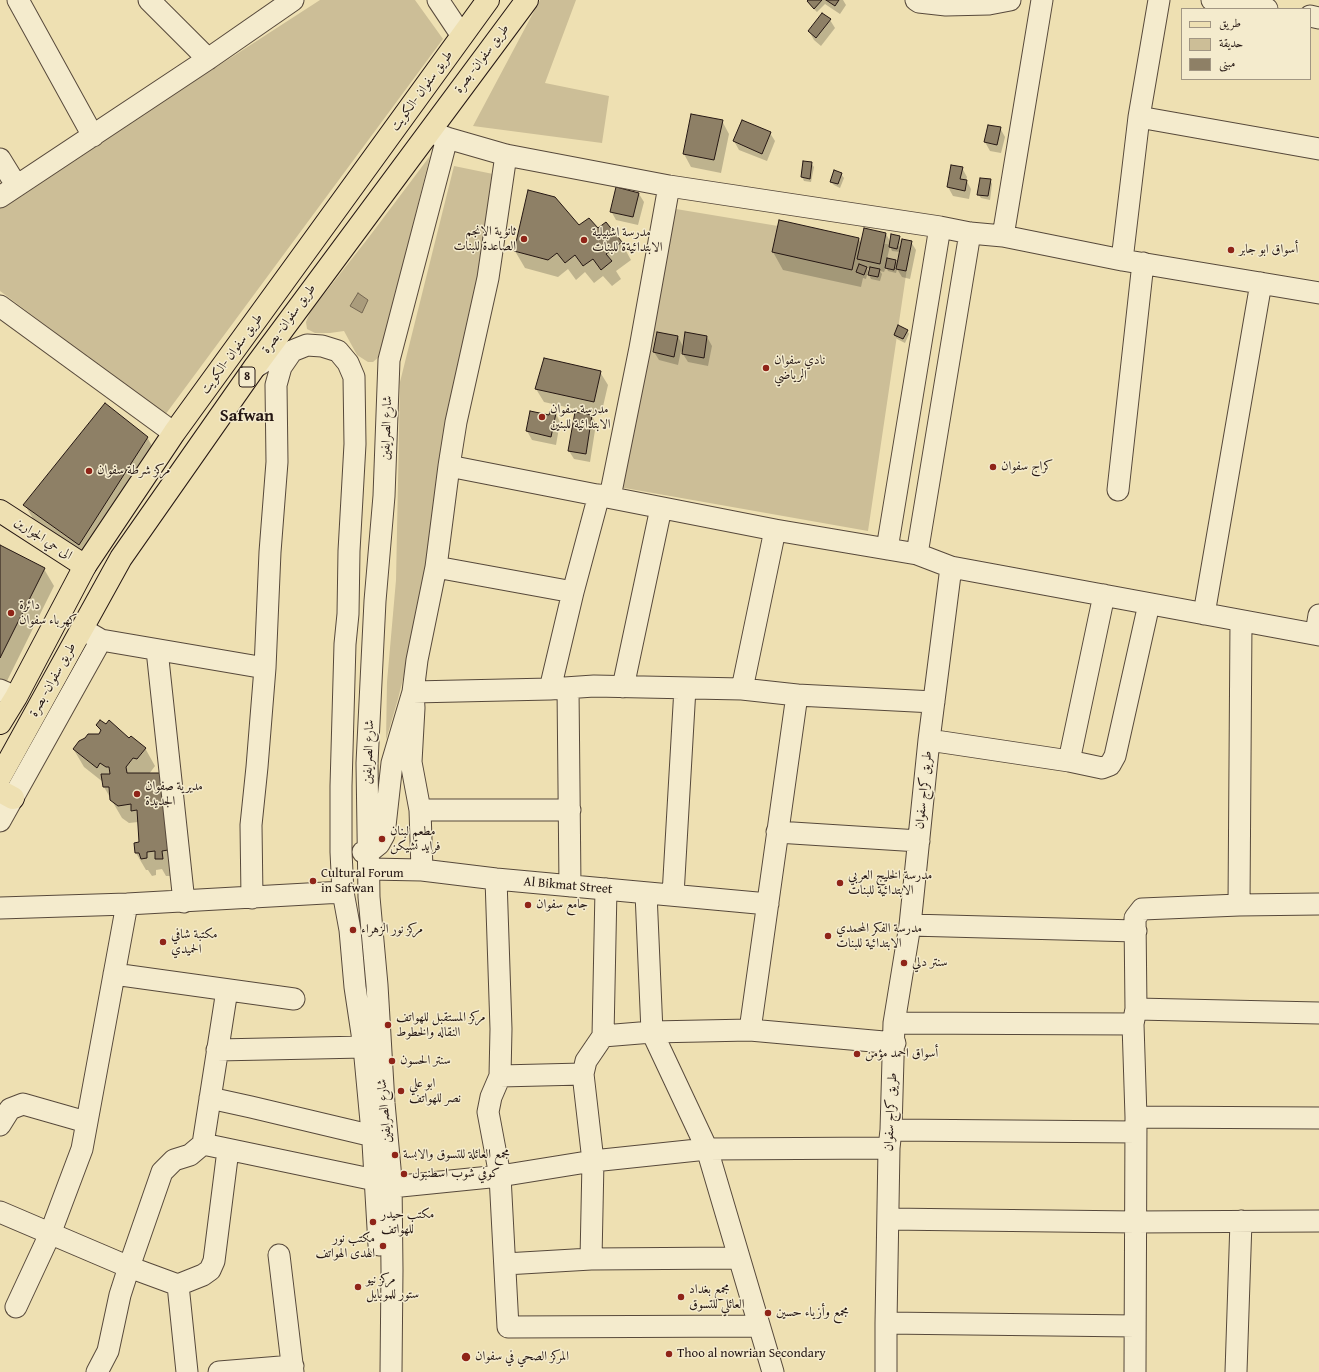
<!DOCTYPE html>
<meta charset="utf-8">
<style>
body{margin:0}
#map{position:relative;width:1319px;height:1372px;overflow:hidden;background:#eee0b2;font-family:"Gentium Book Plus",Amiri,serif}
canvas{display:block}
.legend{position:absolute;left:1181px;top:8px;width:130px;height:72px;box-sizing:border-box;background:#f4ebcd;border:1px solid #a19683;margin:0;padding:5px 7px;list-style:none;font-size:12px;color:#251713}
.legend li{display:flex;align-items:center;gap:8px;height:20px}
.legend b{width:20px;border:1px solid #a19683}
</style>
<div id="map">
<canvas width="1319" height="1372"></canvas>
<ul class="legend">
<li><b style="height:5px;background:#eee0b2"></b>طريق</li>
<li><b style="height:11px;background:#ccbe97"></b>حديقة</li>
<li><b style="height:11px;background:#8e8066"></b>مبنى</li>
</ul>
</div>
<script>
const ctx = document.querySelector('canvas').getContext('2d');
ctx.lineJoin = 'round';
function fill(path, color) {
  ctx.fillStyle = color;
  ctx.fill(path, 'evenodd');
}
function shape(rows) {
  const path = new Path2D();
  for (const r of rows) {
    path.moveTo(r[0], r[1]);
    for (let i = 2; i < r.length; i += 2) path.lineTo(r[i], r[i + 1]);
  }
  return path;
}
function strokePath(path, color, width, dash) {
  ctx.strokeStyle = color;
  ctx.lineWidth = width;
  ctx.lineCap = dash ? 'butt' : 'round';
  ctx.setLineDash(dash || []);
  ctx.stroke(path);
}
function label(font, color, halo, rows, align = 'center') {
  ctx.font = font + ' "Gentium Book Plus",Amiri,serif';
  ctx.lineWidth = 3;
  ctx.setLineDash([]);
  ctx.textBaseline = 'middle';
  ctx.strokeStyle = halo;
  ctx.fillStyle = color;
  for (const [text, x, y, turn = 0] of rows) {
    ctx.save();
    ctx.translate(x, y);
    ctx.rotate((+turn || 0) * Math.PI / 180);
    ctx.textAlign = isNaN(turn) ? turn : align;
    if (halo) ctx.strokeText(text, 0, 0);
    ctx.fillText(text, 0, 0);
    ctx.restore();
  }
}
const green = shape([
 [320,0,415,0,443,39,165,415,0,291,0,207],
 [540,0,576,0,545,83,609,96,602,143,473,126],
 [430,156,380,356,373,362,368,362,357,355,344,331,330,333,315,333,307,329,306,322,310,312,369,237],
 [454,166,493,174,480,274,419,614,398,699,386,740,387,682,396,580,400,382],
 [670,208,910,248,868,531,619,487]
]);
const water = shape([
 [358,293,368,300,362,313,350,306,358,293]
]);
const shadow = shape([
 [809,0,843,0,846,5,840,14,825,4,817,12,810,5,808,1],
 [830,20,835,28,821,46,814,40,809,31],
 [722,121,729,134,721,173,691,167,684,154],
 [1000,128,1005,137,1001,153,990,151,985,142],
 [770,133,775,141,767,161,739,150,734,141],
 [811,163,814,167,811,182,804,181,802,177],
 [962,168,967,177,966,180,971,189,969,199,953,196,948,187],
 [841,174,844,178,840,188,834,185,831,182],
 [990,180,992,184,990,200,981,198,978,194],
 [639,194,644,202,638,225,616,220,611,211],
 [780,221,858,239,861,244,886,234,891,243,899,237,902,242,911,242,916,250,910,279,902,277,897,269,896,273,888,271,886,267,884,272,880,271,882,274,880,281,871,279,869,275,870,269,867,268,868,271,866,279,863,278,861,287,783,270,773,252],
 [890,246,892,251,900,252,898,265,896,261,887,259],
 [579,227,597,230,621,242,631,260,616,271,621,279,612,286,603,276,594,283,585,272,576,280,568,269,558,277,525,268,515,251],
 [907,330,909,334,905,343,897,339,895,335],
 [678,337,684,348,707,337,712,346,708,366,688,362,681,351,678,365,659,360,654,352],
 [545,359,600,372,608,385,601,415,544,402,536,389],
 [556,414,560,422,556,445,532,440,527,431],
 [592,416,596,424,590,462,574,459,569,451],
 [147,437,157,455,89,562,35,522,25,505],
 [0,546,44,569,54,586,4,687,0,685],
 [97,726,130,739,145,748,155,766,149,774,162,774,172,876,166,876,162,869,156,870,156,875,152,876,148,870,146,870,136,853,140,843,138,822,129,823,122,818,104,787,103,782,84,767,74,750,99,735,101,732]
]);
const building = shape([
 [808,0,822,0,814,9,807,1,808,0],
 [826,0,839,0,835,6,826,0],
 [822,13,831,19,816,38,808,31,822,13],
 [691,114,723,120,714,160,683,154,691,114],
 [742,120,771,132,762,154,733,141,742,120],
 [988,125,1001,127,997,145,984,142,988,125],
 [803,161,812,162,810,179,801,177,803,161],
 [951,165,963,167,960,179,967,180,965,191,947,187,951,165],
 [834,170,842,173,838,184,830,182,834,170],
 [980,178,991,179,988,196,977,195,980,178],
 [616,187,639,193,633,217,610,212,616,187],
 [528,190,555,197,579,225,589,218,598,228,606,222,622,242,606,254,612,261,601,270,593,259,583,266,575,255,565,263,557,253,548,260,514,251,528,190],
 [779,220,859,238,852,270,772,252,779,220],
 [864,228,886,233,880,264,857,259,864,228],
 [891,234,900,236,897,249,889,247,891,234],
 [902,239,912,241,906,271,896,269,902,239],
 [887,258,896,260,894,270,885,268,887,258],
 [859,264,867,267,864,275,856,272,859,264],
 [870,267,880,269,878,277,868,275,870,267],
 [898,325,908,330,903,339,894,335,898,325],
 [657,332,678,336,674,357,653,352,657,332],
 [685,332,707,336,704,358,682,354,685,332],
 [544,358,601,371,594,402,535,389,544,358],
 [105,403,148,437,79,545,23,505,105,403],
 [530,411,549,415,550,411,556,413,551,437,526,431,530,411],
 [575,412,592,415,586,454,568,451,575,412],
 [0,545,45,568,0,658,0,545],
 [100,720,106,724,109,720,129,738,131,736,146,748,137,759,133,758,126,767,127,773,163,773,168,850,162,851,163,859,155,859,155,851,147,852,147,858,141,859,139,853,135,853,134,843,139,842,137,810,131,811,131,804,118,806,110,800,109,787,103,787,101,774,110,774,109,767,106,767,100,763,97,768,73,749,79,741,85,738,88,734,99,734,101,730,96,725,100,720]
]);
const minor = shape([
 [18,0,93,136],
 [149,0,208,59],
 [438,0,462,36],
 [916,0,919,2,946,5,989,4,1010,0],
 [1212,0,1267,9],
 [1310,16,1319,18],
 [1139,117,1319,149],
 [435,134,447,138,506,155,669,186,940,227,970,233,1003,236,1122,260,1319,293],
 [506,155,488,278,456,422,449,466,436,567,417,660,413,692,414,708,411,762,420,810,570,810],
 [0,159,16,185],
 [0,197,208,59,293,0],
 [1003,236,1042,0],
 [1122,260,1139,117,1159,0],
 [0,306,174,433],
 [254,368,268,359,292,351,307,345,322,346,338,351,348,363,354,377,355,444,349,551,348,614,345,644,341,786,341,852,343,892,350,930,355,987,364,1047,373,1143,379,1245],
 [449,466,775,530,917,554,951,567,1319,635],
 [1118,490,1143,263],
 [610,497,640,348,669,186],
 [887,549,940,227],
 [917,554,970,233],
 [436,567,573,592],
 [1204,614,1261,283],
 [89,633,101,640,265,668],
 [1316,634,1319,615],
 [157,650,184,902],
 [623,687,661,508],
 [568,688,570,886],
 [550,689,573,592,599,495],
 [742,689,775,530],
 [0,690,16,697],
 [929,740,1069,761,1102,768,1110,765,1115,756,1149,604],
 [1069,761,1104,595],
 [420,810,422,870],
 [0,821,101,640],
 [777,832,919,841],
 [363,852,369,852,379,844,384,835,392,763,413,692,550,689,594,686,742,689,797,695,934,702],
 [369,869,422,870,496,879,768,904],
 [496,879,501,1029,500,1076,491,1097,488,1112,500,1176,508,1327,759,1326],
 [646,893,652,1032,707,1149,773,1372],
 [673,895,685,688],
 [252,898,251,825,257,767,265,668,270,552,277,462,276,385,281,367,292,351],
 [1239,905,1241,621],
 [0,908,127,904,343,892],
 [910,925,1136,931],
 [114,974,294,999],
 [1136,1009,1319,1013],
 [894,1023,1133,1024],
 [750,1030,797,695],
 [603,1036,652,1032,750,1030,895,1043],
 [217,1050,364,1047],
 [500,1076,583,1074],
 [210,1098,251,1107,373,1136],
 [1136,1117,1319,1118],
 [0,1125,10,1109,23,1104,86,1122],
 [891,1130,1136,1132],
 [203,1144,227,990],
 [391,1187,500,1176,593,1161,707,1149,889,1148],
 [0,1212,129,1267,178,1285,203,1275,210,1270,214,1261,228,1150],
 [888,1219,1135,1222,1319,1221],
 [279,1255,293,1372],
 [591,1259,593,1161,583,1074,586,1061,603,1036,606,889],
 [505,1264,591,1259,738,1258],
 [178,1285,187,1372],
 [16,1307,50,1234,82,1149,127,904],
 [886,1323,1135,1326],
 [97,1372,108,1351,120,1295,129,1267,162,1172,174,1160,190,1155,203,1144,375,1180],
 [219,1372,293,1366],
 [391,1372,392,1270,391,1179,384,1103,377,985,369,897,367,763,375,601,384,496,389,360,447,138],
 [886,1372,886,1323,889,1148,891,1130,894,1023,910,925,929,740,951,567],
 [1135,1372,1136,1117,1133,1024,1136,1009,1135,918,1142,909,1239,905,1319,904],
 [1236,1372,1241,1221]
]);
const major = shape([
 [0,511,85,566]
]);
const highway = shape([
 [0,723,16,697,85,566,174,433,488,0],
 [0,777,121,558,254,368,527,0],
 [0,791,13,798]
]);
const markers = [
 [524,239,4,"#8f2418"],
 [584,240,4,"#8f2418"],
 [1231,250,4,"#8f2418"],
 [766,368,4,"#8f2418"],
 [542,417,4,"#8f2418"],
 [993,467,4,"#8f2418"],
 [89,471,4,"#8f2418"],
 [11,613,4,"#8f2418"],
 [137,794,4,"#8f2418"],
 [382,839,4,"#8f2418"],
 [313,881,4,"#8f2418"],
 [840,883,4,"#8f2418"],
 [528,905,4,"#8f2418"],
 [353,930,4,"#8f2418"],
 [828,936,4,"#8f2418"],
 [163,942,4,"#8f2418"],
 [904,963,4,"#8f2418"],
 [388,1025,4,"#8f2418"],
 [857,1054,4,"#8f2418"],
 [392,1061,4,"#8f2418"],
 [401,1091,4,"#8f2418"],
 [395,1155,4,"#8f2418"],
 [404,1174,4,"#8f2418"],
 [373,1222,4,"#8f2418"],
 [383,1246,4,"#8f2418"],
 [358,1287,4,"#8f2418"],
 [681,1297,4,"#8f2418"],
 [768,1313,4,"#8f2418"],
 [669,1354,4,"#8f2418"],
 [466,1357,5,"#8f2418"]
];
const shields = [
 [247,377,16]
];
const shieldNames = [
 ["8",247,377]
];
const streetNames = [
 ["طريق سفوان- بصرة",482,59,-53],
 ["طريق سفوان -الكويت",422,91,-54],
 ["طريق سفوان- بصرة",289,319,-54],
 ["طريق سفوان -الكويت",232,354,-54],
 ["شارع الصرايفين",387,428,-88],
 ["الى حي الجوارين",43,539,33],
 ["طريق سفوان- بصرة",53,680,-61],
 ["شارع الصرايفين",369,752,-88],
 ["طريق كراج سفوان",924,790,-84],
 ["Al Bikmat Street",568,886,5],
 ["شارع الصرايفين",385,1111,-95],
 ["طريق كراج سفوان",891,1112,-87]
];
const poiNames = [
 ["ثانوية الانجم",516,232,"right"],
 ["الصاعدة للبنات",516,247,"right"],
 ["مدرسة اشبيلية",592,233],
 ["الابتدائيةة للبنات",592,248],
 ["أسواق ابو جابر",1239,250],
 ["نادي سفوان",774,361],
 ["الرياضي",774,376],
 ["مدرسة سفوان",550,410],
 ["الابتدائية للبنين",550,425],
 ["كراج سفوان",1001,467],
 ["مركز شرطة سفوان",97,471],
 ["دائرة",19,606],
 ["كهرباء سفوان",19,621],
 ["مديرية صفوان",145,787],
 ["الجديدة",145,802],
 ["مطعم لبنان",390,832],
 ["فرايد تشيكن",390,847],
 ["Cultural Forum",321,874],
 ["in Safwan",321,889],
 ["مدرسة الخليج العربي",848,876],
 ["الابتدائية للبنات",848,891],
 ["جامع سفوان",536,905],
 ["مدرسة الفكر المحمدي",836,929],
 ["الابتدائية للبنات",836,944],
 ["مركز نور الزهراء",361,930],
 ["مكتبة شافي",171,935],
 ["الحميدي",171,950],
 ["سنتر دلي",912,963],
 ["مركز المستقبل للهواتف",396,1018],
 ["النقاله والخطوط",396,1033],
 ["أسواق احمد مؤمن",865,1054],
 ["سنتر الحسون",400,1061],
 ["ابو علي",409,1084],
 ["نصر للهواتف",409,1099],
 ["مجمع العائلة للتسوق والابسة",403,1155],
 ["كوفي شوب اسطنبول",412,1174],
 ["مكتب حيدر",381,1215],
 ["للهواتف",381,1230],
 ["مكتب نور",375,1239,"right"],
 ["الهدى الهواتف",375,1254,"right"],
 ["مركز نيو",366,1280],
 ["ستور للموبايل",366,1295],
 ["مجمع بغداد",689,1290],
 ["العائلي للتسوق",689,1305],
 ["مجمع وأزياء حسين",776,1313],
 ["Thoo al nowrian Secondary",677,1354],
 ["المركز الصحي في سفوان",475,1357]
];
const districtNames = [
 ["Safwan",247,417]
];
fill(green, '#ccbe97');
fill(water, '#aa9c7c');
strokePath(water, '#756752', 1);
fill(shadow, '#0003');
fill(building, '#8e8066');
strokePath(building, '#251713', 1);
strokePath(minor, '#57493b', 23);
strokePath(major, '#251713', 24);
strokePath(highway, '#251713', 24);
strokePath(minor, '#f4ebcd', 21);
strokePath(major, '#eee0b2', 22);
strokePath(highway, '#eee0b2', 22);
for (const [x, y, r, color] of markers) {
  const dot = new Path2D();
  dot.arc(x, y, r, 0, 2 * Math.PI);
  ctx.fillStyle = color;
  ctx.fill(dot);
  strokePath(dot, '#f4ebcd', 1.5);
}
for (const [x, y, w] of shields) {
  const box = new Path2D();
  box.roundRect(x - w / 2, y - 10, w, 20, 3);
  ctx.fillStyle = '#f4ebcd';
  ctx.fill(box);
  strokePath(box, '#251713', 1);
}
label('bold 12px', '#251713', null, shieldNames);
label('13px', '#251713', '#f4ebcd', streetNames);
label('13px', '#251713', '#f4ebcd', poiNames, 'left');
label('bold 17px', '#251713', '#f4ebcd', districtNames);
</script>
